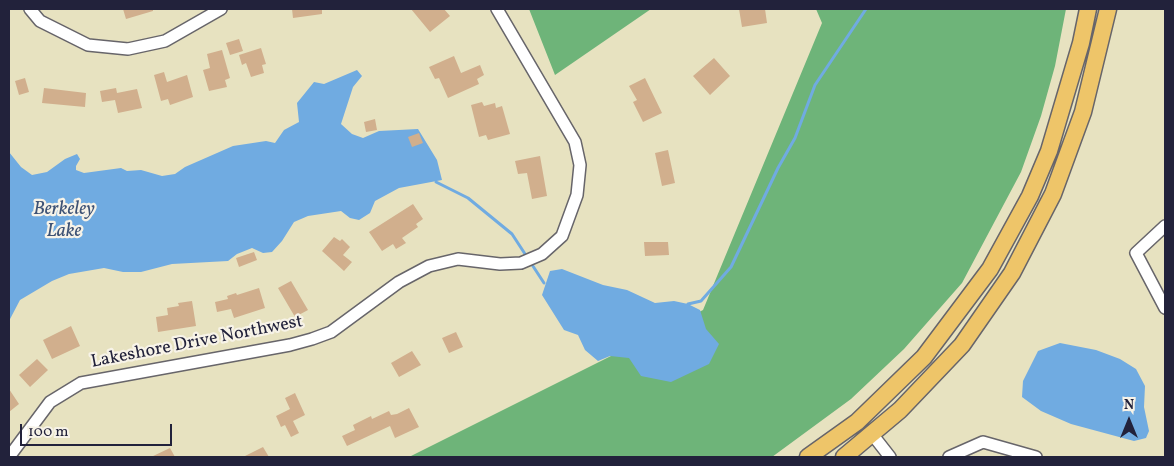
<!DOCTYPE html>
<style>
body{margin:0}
#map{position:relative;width:1174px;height:466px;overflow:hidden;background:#e7e2c0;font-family:Vollkorn,serif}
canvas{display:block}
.frame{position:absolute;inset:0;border:10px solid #22223b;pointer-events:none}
.north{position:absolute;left:1104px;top:396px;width:50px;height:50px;-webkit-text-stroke:4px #f7f3e8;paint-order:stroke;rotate:0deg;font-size:14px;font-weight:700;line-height:20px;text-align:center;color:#22223b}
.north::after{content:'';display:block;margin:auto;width:18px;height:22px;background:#22223b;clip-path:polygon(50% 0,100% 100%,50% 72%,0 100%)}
.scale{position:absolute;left:20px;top:424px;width:152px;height:22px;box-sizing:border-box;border:2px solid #22223b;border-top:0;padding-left:6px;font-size:15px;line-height:18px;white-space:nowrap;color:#22223b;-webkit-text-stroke:4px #f7f3e8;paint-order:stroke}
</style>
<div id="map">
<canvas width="1174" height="466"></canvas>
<div class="frame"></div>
<div class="north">N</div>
<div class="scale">100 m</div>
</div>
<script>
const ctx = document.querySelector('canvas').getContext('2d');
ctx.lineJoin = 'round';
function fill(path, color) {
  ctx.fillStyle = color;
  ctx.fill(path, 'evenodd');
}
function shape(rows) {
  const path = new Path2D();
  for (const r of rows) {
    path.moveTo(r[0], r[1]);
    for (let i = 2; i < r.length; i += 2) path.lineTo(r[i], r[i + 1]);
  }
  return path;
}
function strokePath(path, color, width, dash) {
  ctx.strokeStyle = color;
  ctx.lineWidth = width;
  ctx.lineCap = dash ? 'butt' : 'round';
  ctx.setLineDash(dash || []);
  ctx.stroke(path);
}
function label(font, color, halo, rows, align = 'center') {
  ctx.font = font + ' Vollkorn,serif';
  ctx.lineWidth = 4.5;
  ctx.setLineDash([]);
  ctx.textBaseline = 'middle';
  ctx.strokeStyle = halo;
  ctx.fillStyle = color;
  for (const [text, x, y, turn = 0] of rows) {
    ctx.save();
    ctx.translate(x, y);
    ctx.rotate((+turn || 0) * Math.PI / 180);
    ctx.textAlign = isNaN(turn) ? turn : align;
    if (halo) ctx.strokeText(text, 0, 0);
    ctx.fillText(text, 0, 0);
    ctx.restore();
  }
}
const forest = shape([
 [529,9,651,9,555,75],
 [816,9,1066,9,1055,66,1041,116,1021,172,962,283,904,349,851,399,772,457,409,457,703,310,822,23]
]);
const water = shape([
 [357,70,362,76,353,87,341,124,352,134,363,138,379,131,418,129,437,160,442,180,399,188,375,201,370,213,359,220,350,218,341,211,308,216,294,222,282,241,272,252,263,253,252,248,237,254,228,261,172,264,141,272,123,272,104,268,69,274,52,281,20,300,9,321,9,152,21,167,32,175,47,172,65,159,77,154,80,159,76,166,76,170,84,173,121,168,127,171,141,170,162,176,175,174,185,167,233,146,266,141,275,143,284,130,299,122,297,103,314,82,324,84],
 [562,269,603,285,627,290,655,303,674,301,688,304,700,310,706,329,719,344,709,364,671,382,641,376,629,358,610,356,598,361,585,350,578,335,564,330,542,295,550,271],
 [1060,343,1096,350,1120,359,1136,369,1145,386,1144,407,1149,431,1146,438,1134,441,1071,424,1041,411,1022,397,1023,381,1038,351]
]);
const stream = shape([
 [436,182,468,198,512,234,544,283],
 [688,304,701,301,731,267,778,168,795,138,815,85,866,9]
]);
const building = shape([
 [123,9,153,9,153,11,126,19],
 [292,9,322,9,322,14,293,18],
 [411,9,444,9,450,16,430,32],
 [739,9,765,9,767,23,742,27],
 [239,39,243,51,230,55,226,43],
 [261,48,266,64,262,65,264,73,251,77,246,63,242,65,239,55],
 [222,50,230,78,225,80,227,87,209,91,203,70,210,68,207,54],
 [454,56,461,73,480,65,484,75,477,79,479,84,448,98,439,78,435,79,429,67],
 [714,58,730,76,710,95,693,76],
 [164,72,167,82,187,75,193,97,170,105,168,99,161,101,154,75],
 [25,78,29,92,19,95,15,81],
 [645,78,662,113,643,122,633,102,637,100,629,86],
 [44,88,86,93,85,107,42,103],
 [116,88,117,93,137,89,142,108,118,113,115,100,102,102,100,91],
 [482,102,484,106,495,103,496,108,502,106,510,134,488,140,486,135,479,137,471,105],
 [375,119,377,130,366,132,364,122],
 [419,133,423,143,412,147,408,137],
 [668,150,675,183,662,186,655,153],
 [540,156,547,196,532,199,527,173,518,174,515,161],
 [413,204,423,219,416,224,418,227,402,238,406,243,396,249,393,244,382,251,369,232],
 [334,237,340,241,342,239,350,247,343,255,352,262,344,271,322,251],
 [644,242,668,242,669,255,645,256],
 [254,252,257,260,239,267,236,258],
 [291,281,308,310,295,317,278,288],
 [259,288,265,308,234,318,231,309,217,312,215,302,228,299,227,296,236,293,237,295],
 [192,301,196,326,158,332,156,317,168,315,167,308,179,306,178,303],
 [71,326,80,346,52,359,43,340],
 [456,332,463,347,449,353,442,338],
 [412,351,421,365,399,377,391,363],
 [37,359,48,370,30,387,19,375],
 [9,389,19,404,9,412],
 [295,393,305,415,293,421,299,433,291,437,285,425,281,427,276,416,290,409,285,398],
 [409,408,419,427,395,438,390,426,347,446,342,436,355,430,353,425,371,416,372,419,389,411,391,415,397,414],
 [263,447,269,457,243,457],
 [170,448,175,457,151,457]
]);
const minor = shape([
 [30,9,40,21,88,45,128,49,165,41,221,9],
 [1165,226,1136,253,1165,308],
 [872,434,890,457],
 [9,457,50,402,81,383,290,345,312,339,331,332,399,282,429,266,458,259,500,264,521,263,542,254,562,236,577,195,580,165,575,142,497,9],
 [949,457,983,442,1036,457]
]);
const highway = shape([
 [808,457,857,422,924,357,990,269,1030,196,1049,151,1081,43,1088,9],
 [844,457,900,410,962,345,1012,273,1053,194,1083,112,1108,9]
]);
const streetNames = [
 ["Lakeshore Drive Northwest",197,343,-11]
];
const waterNames = [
 ["Berkeley",64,211],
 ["Lake",64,233]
];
fill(forest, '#6eb479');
fill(water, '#70abe1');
strokePath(stream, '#70abe1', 3);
fill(building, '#d1af8d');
strokePath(minor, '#67656a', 14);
strokePath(highway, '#67656a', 19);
strokePath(minor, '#fff', 11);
strokePath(highway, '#eec569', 16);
label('18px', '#22223b', '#f7f3e8', streetNames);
label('italic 19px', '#3d5275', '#f7f3e8', waterNames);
</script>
